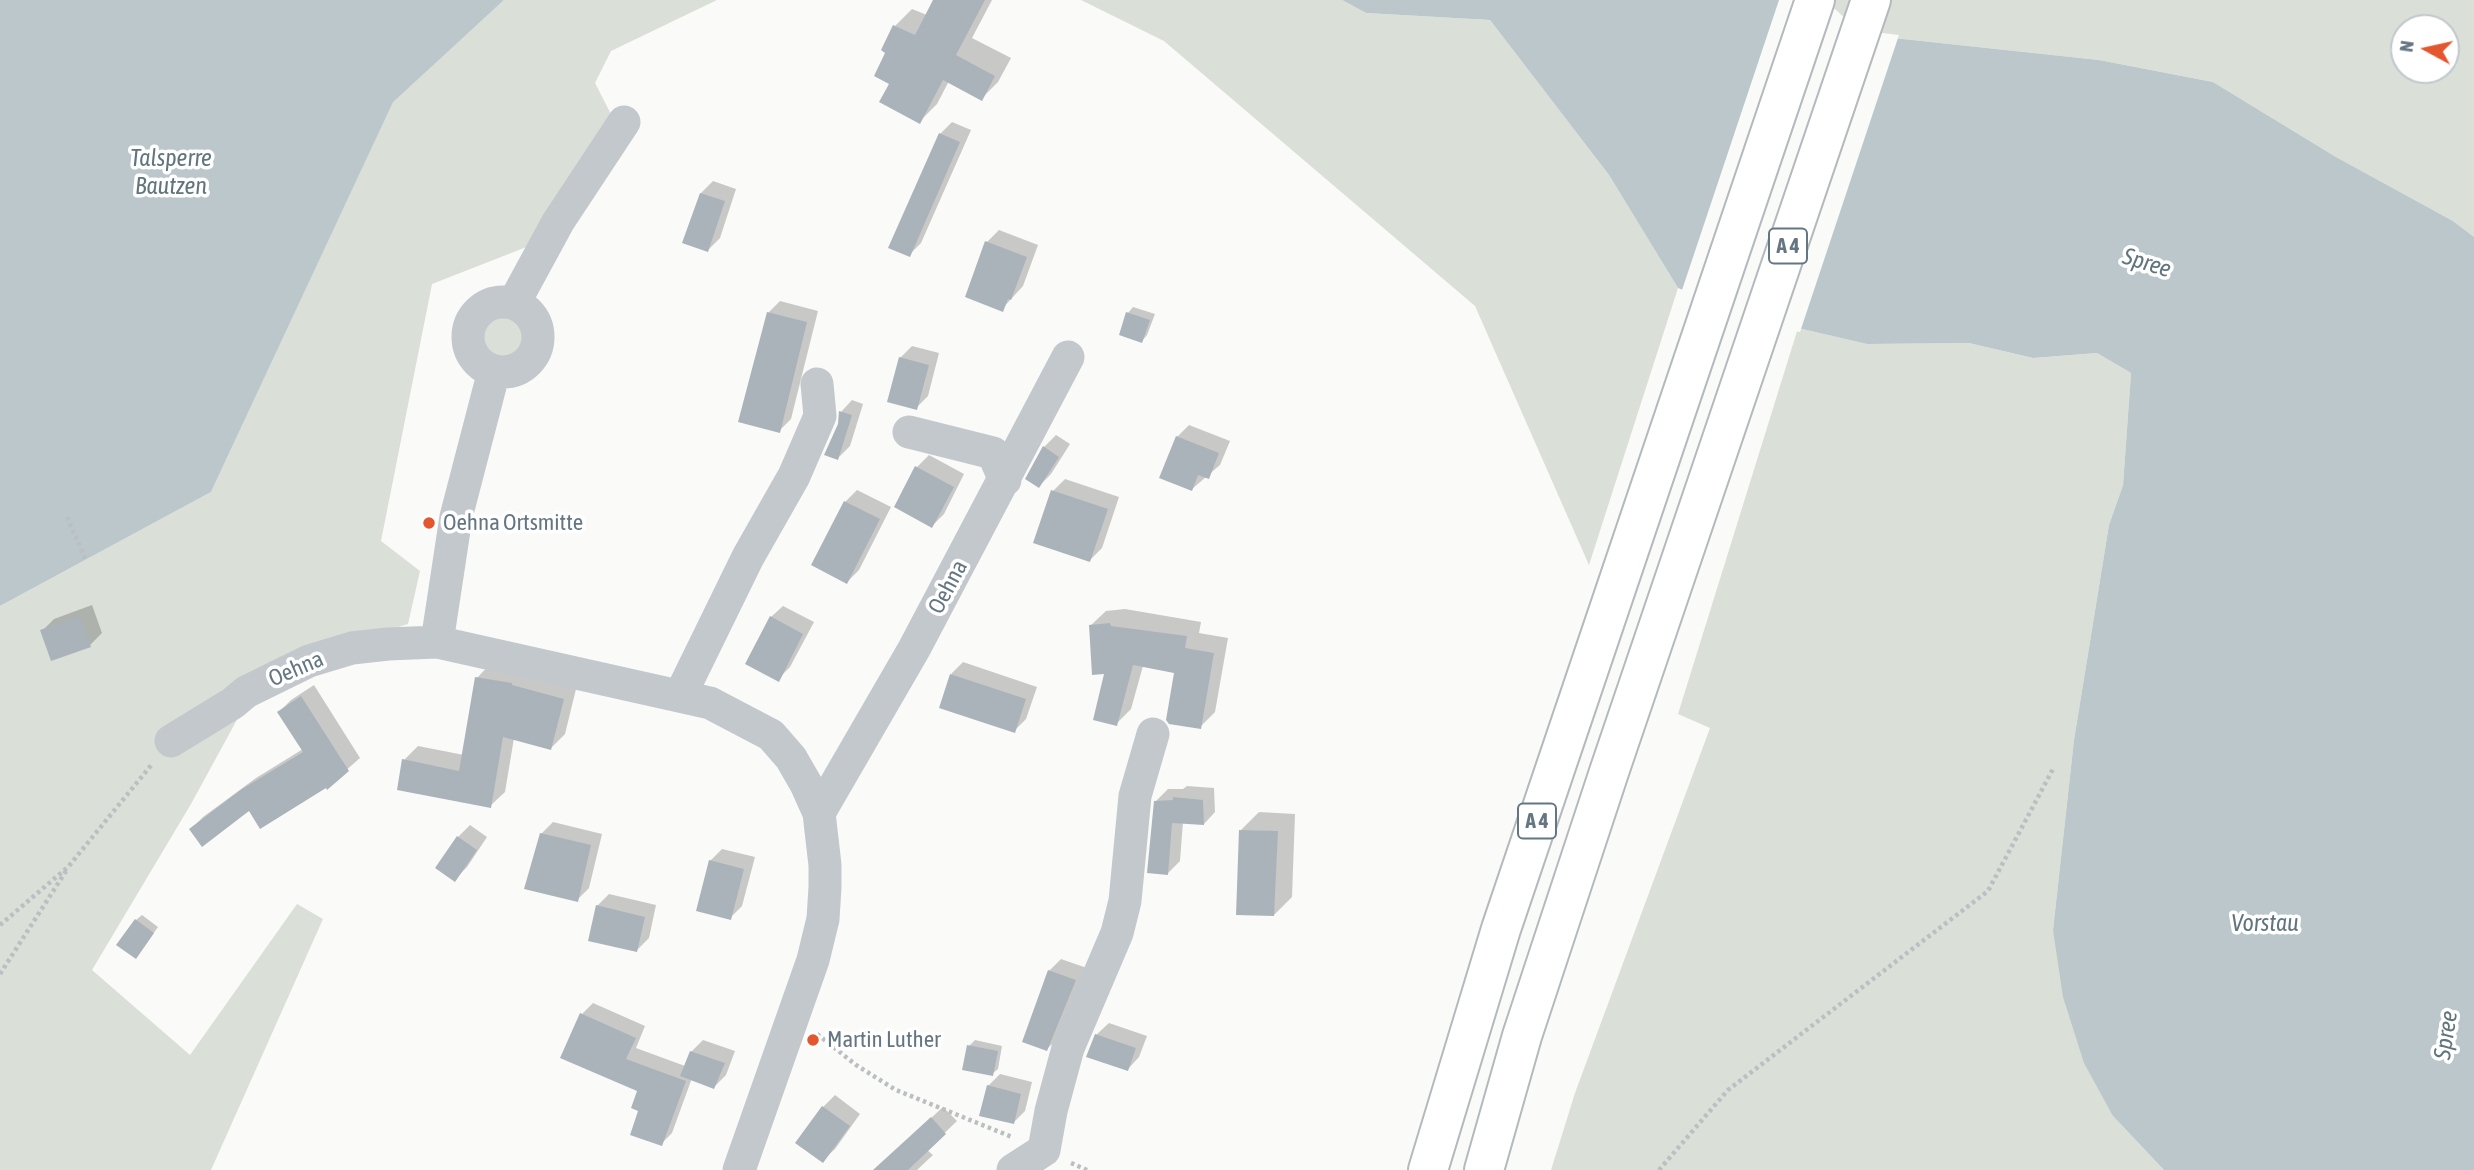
<!DOCTYPE html>
<style>
body{margin:0}
#map{position:relative;width:2474px;height:1170px;overflow:hidden;background:#fafaf8;font-family:"Asap Condensed",sans-serif}
canvas{display:block}
.north{position:absolute;left:2390px;top:14px;width:70px;height:70px;box-sizing:border-box;background:#fff;border:2px solid #c1c8cd;border-radius:50%;rotate:278deg;font-size:19px;font-weight:700;line-height:28px;text-align:center;color:#657683}
.north::after{content:'';display:block;margin:auto;width:24px;height:32px;background:#e4572e;clip-path:polygon(50% 0,100% 100%,50% 72%,0 100%)}
</style>
<div id="map">
<canvas width="2474" height="1170"></canvas>
<div class="north">N</div>
</div>
<script>
const ctx = document.querySelector('canvas').getContext('2d');
ctx.lineJoin = 'round';
function fill(path, color) {
  ctx.fillStyle = color;
  ctx.fill(path, 'evenodd');
}
function shape(rows) {
  const path = new Path2D();
  for (const r of rows) {
    if (r.length === 3) {
      path.moveTo(r[0] + r[2], r[1]);
      path.arc(r[0], r[1], r[2], 0, 2 * Math.PI);
      continue;
    }
    path.moveTo(r[0], r[1]);
    for (let i = 2; i < r.length; i += 2) path.lineTo(r[i], r[i + 1]);
  }
  return path;
}
function strokePath(path, color, width, dash) {
  ctx.strokeStyle = color;
  ctx.lineWidth = width;
  ctx.lineCap = dash ? 'butt' : 'round';
  ctx.setLineDash(dash || []);
  ctx.stroke(path);
}
function label(font, color, halo, rows, align = 'center') {
  ctx.font = font + ' "Asap Condensed",sans-serif';
  ctx.lineWidth = 7;
  ctx.setLineDash([]);
  ctx.textBaseline = 'middle';
  ctx.strokeStyle = halo;
  ctx.fillStyle = color;
  for (const [text, x, y, turn = 0] of rows) {
    ctx.save();
    ctx.translate(x, y);
    ctx.rotate((+turn || 0) * Math.PI / 180);
    ctx.textAlign = isNaN(turn) ? turn : align;
    if (halo) ctx.strokeText(text, 0, 0);
    ctx.fillText(text, 0, 0);
    ctx.restore();
  }
}
const green = shape([
 [504,0,717,0,611,51,595,83,614,120,529,246,432,284,381,541,420,571,408,624,343,644,263,672,191,804,92,970,190,1055,297,904,323,919,211,1170,0,1170,0,606,211,492,393,101],
 [1081,0,1342,0,1366,13,1490,20,1609,175,1678,288,1589,565,1475,306,1164,41],
 [1820,0,2474,0,2474,237,2453,221,2336,157,2213,82,2099,60,1856,34],
 [2404,28,2446,28,2446,70,2404,70],
 [504,336,21],
 [1798,328,1867,344,1969,343,2033,358,2097,353,2131,373,2123,485,2109,525,2074,740,2053,930,2113,1116,2164,1170,1551,1170,1575,1093,1710,728,1678,714]
]);
const water = shape([
 [0,0,504,0,393,102,211,492,0,606],
 [1342,0,1820,0,1856,34,2099,60,2213,82,2336,157,2453,221,2474,237,2474,1170,2164,1170,2113,1116,2084,1063,2063,997,2053,930,2074,740,2109,525,2123,485,2131,373,2097,353,2033,358,1969,343,1867,344,1759,319,1678,288,1609,175,1490,20,1366,13]
]);
const pier = shape([
 [1779,0,1825,0,1858,30,1899,35,1800,332,1758,323,1681,293]
]);
const shadow = shape([
 [935,0,992,0,972,38,1011,58,998,82,981,99,949,81,937,104,920,121,891,83,887,52,895,26,912,9,927,15],
 [952,122,971,130,921,243,909,255,940,134],
 [713,181,736,189,720,238,708,250,701,193],
 [999,230,1038,245,1023,286,1002,309,987,242],
 [780,301,818,311,791,419,779,431,768,313],
 [1133,307,1155,314,1147,335,1142,341,1121,334,1128,313],
 [912,346,939,353,928,396,916,408,900,358],
 [852,400,863,404,850,446,838,458,841,412],
 [1189,425,1230,441,1220,465,1192,489,1177,437],
 [1056,435,1070,444,1051,474,1039,486,1044,447],
 [929,455,964,474,944,514,932,526,917,467],
 [1065,479,1119,497,1102,548,1090,560,1053,491],
 [857,490,891,507,859,570,847,582,845,502],
 [92,605,102,633,90,645,42,631,54,619],
 [783,606,814,622,790,667,778,679,771,617],
 [1125,609,1201,622,1199,633,1228,638,1215,712,1200,727,1176,672,1143,666,1131,709,1116,724,1107,672,1090,626,1106,611],
 [963,662,1037,687,1026,719,1014,731,951,674],
 [491,663,577,685,565,734,551,748,514,738,505,792,490,806,404,760,418,746,464,755,477,678],
 [314,685,360,758,327,787,249,809,191,829,203,817,256,778,303,749,279,712,291,700],
 [1187,786,1214,788,1215,812,1204,824,1183,822,1180,861,1168,873,1156,801,1168,789,1183,789],
 [1259,812,1295,814,1292,897,1274,915,1241,830],
 [553,822,602,834,589,888,577,900,541,834],
 [470,825,487,837,467,867,455,879,458,837],
 [722,849,755,857,742,906,730,918,710,861],
 [609,894,656,905,649,938,637,950,597,906],
 [142,915,158,927,141,951,136,920],
 [1061,959,1087,968,1059,1037,1047,1049,1049,971],
 [593,1003,645,1026,636,1048,685,1066,691,1052,703,1040,735,1051,726,1075,714,1087,692,1078,672,1133,661,1144,641,1110,639,1090,582,1014],
 [1109,1023,1147,1036,1139,1057,1128,1069,1096,1035],
 [975,1040,1002,1046,998,1069,992,1074,969,1046],
 [1000,1074,1032,1082,1025,1111,1013,1123,988,1086],
 [835,1095,860,1114,835,1149,823,1160,823,1107],
 [943,1107,957,1121,927,1150,933,1155,917,1170,884,1170,892,1154]
]);
const building = shape([
 [933,0,985,0,956,55,995,76,982,101,943,80,920,124,879,102,889,84,874,76,885,53,881,50,893,25,915,35],
 [939,133,960,142,910,257,888,248],
 [700,193,725,201,708,252,682,243],
 [985,241,1027,257,1011,300,1008,299,1003,312,965,297],
 [767,312,807,322,780,433,738,422],
 [1126,312,1150,320,1142,343,1119,335],
 [899,357,929,365,917,410,887,402],
 [839,411,852,415,838,460,824,455,838,424],
 [1176,436,1219,453,1209,479,1198,475,1192,491,1159,478],
 [1043,446,1059,457,1039,488,1025,479],
 [915,466,954,487,932,528,894,507],
 [1051,490,1108,509,1090,562,1033,543],
 [844,501,880,519,847,584,811,565],
 [80,616,91,647,51,661,40,630],
 [770,616,803,634,779,682,745,664],
 [1110,623,1111,626,1187,636,1185,648,1214,653,1201,729,1169,724,1166,720,1174,673,1133,665,1117,726,1093,720,1104,674,1092,675,1089,625],
 [950,674,1026,699,1015,733,939,708],
 [475,677,512,683,512,685,564,699,551,750,503,737,491,808,397,790,402,759,459,771],
 [301,696,349,771,327,790,326,788,260,829,249,811,202,847,189,829,242,789,303,752,277,712],
 [1173,797,1203,800,1204,825,1172,823,1168,875,1147,873,1154,801,1173,800],
 [1239,830,1278,831,1274,916,1236,915],
 [540,833,591,845,578,902,524,889],
 [457,836,477,850,455,882,435,868],
 [709,860,744,869,731,920,696,911],
 [596,905,645,917,637,952,588,941],
 [135,919,154,933,136,959,116,945],
 [1048,970,1076,980,1047,1051,1022,1042],
 [580,1013,636,1038,626,1059,686,1081,662,1146,630,1135,638,1111,631,1108,637,1091,560,1058],
 [1095,1034,1136,1048,1128,1071,1086,1057],
 [967,1045,998,1051,993,1076,962,1070],
 [690,1051,725,1063,714,1089,680,1076],
 [987,1085,1021,1094,1014,1124,979,1116],
 [822,1106,850,1126,823,1163,795,1143],
 [931,1117,946,1134,908,1170,873,1170]
]);
const path = shape([
 [67,517,85,558],
 [0,925,68,867,153,763],
 [0,974,66,871],
 [817,1034,856,1065,896,1090,1012,1137],
 [1071,1163,1087,1170],
 [1659,1170,1728,1090,1988,891,2053,769]
]);
const minor = shape([
 [503,337,35],
 [514,303,558,222,624,122],
 [909,432,993,453,1005,480],
 [437,642,456,517,494,371],
 [680,696,748,557,794,476,820,416,817,384],
 [171,741,233,703,246,692,309,661,352,648,388,644,437,642,710,703,771,735,791,758,806,784,819,813,825,865,825,887,823,919,813,960,739,1170],
 [819,813,914,649,1068,357],
 [1013,1170,1044,1150,1051,1111,1068,1048,1117,933,1125,901,1135,796,1153,734]
]);
const highway = shape([
 [1428,1170,1501,929,1815,0],
 [1484,1170,1522,1036,1609,772,1871,0]
]);
const markers = [
 [429,523,7,"#e4572e"],
 [813,1040,7,"#e4572e"]
];
const shields = [
 [1788,246,38],
 [1537,821,38]
];
const shieldNames = [
 ["A 4",1788,246],
 ["A 4",1537,821]
];
const poiNames = [
 ["Oehna Ortsmitte",443,523],
 ["Martin Luther",827,1040]
];
const streetNames = [
 ["Oehna",948,587,-62],
 ["Oehna",296,669,-23]
];
const waterNames = [
 ["Talsperre",171,158],
 ["Bautzen",171,186],
 ["Spree",2147,263,17],
 ["Vorstau",2265,923],
 ["Spree",2446,1035,-81]
];
fill(green, '#dadfd7');
fill(water, '#bbc7cb');
fill(pier, '#fafaf8');
fill(shadow, '#0003');
fill(building, '#aab3b9');
strokePath(highway, '#b4b9bd', 42);
strokePath(path, '#bbbfc2', 4.5, [3.5, 3.5]);
strokePath(minor, '#c3c8cc', 33);
strokePath(highway, '#fff', 38);
for (const [x, y, r, color] of markers) {
  const dot = new Path2D();
  dot.arc(x, y, r, 0, 2 * Math.PI);
  ctx.fillStyle = color;
  ctx.fill(dot);
  strokePath(dot, '#fff', 2.5);
}
for (const [x, y, w] of shields) {
  const box = new Path2D();
  box.roundRect(x - w / 2, y - 17.5, w, 35, 5);
  ctx.fillStyle = '#fff';
  ctx.fill(box);
  strokePath(box, '#657683', 2);
}
label('bold 21px', '#657683', null, shieldNames);
label('23px', '#657683', '#fff', poiNames, 'left');
label('23px', '#657683', '#fff', streetNames);
label('italic 24px', '#60757c', '#fff', waterNames);
</script>
